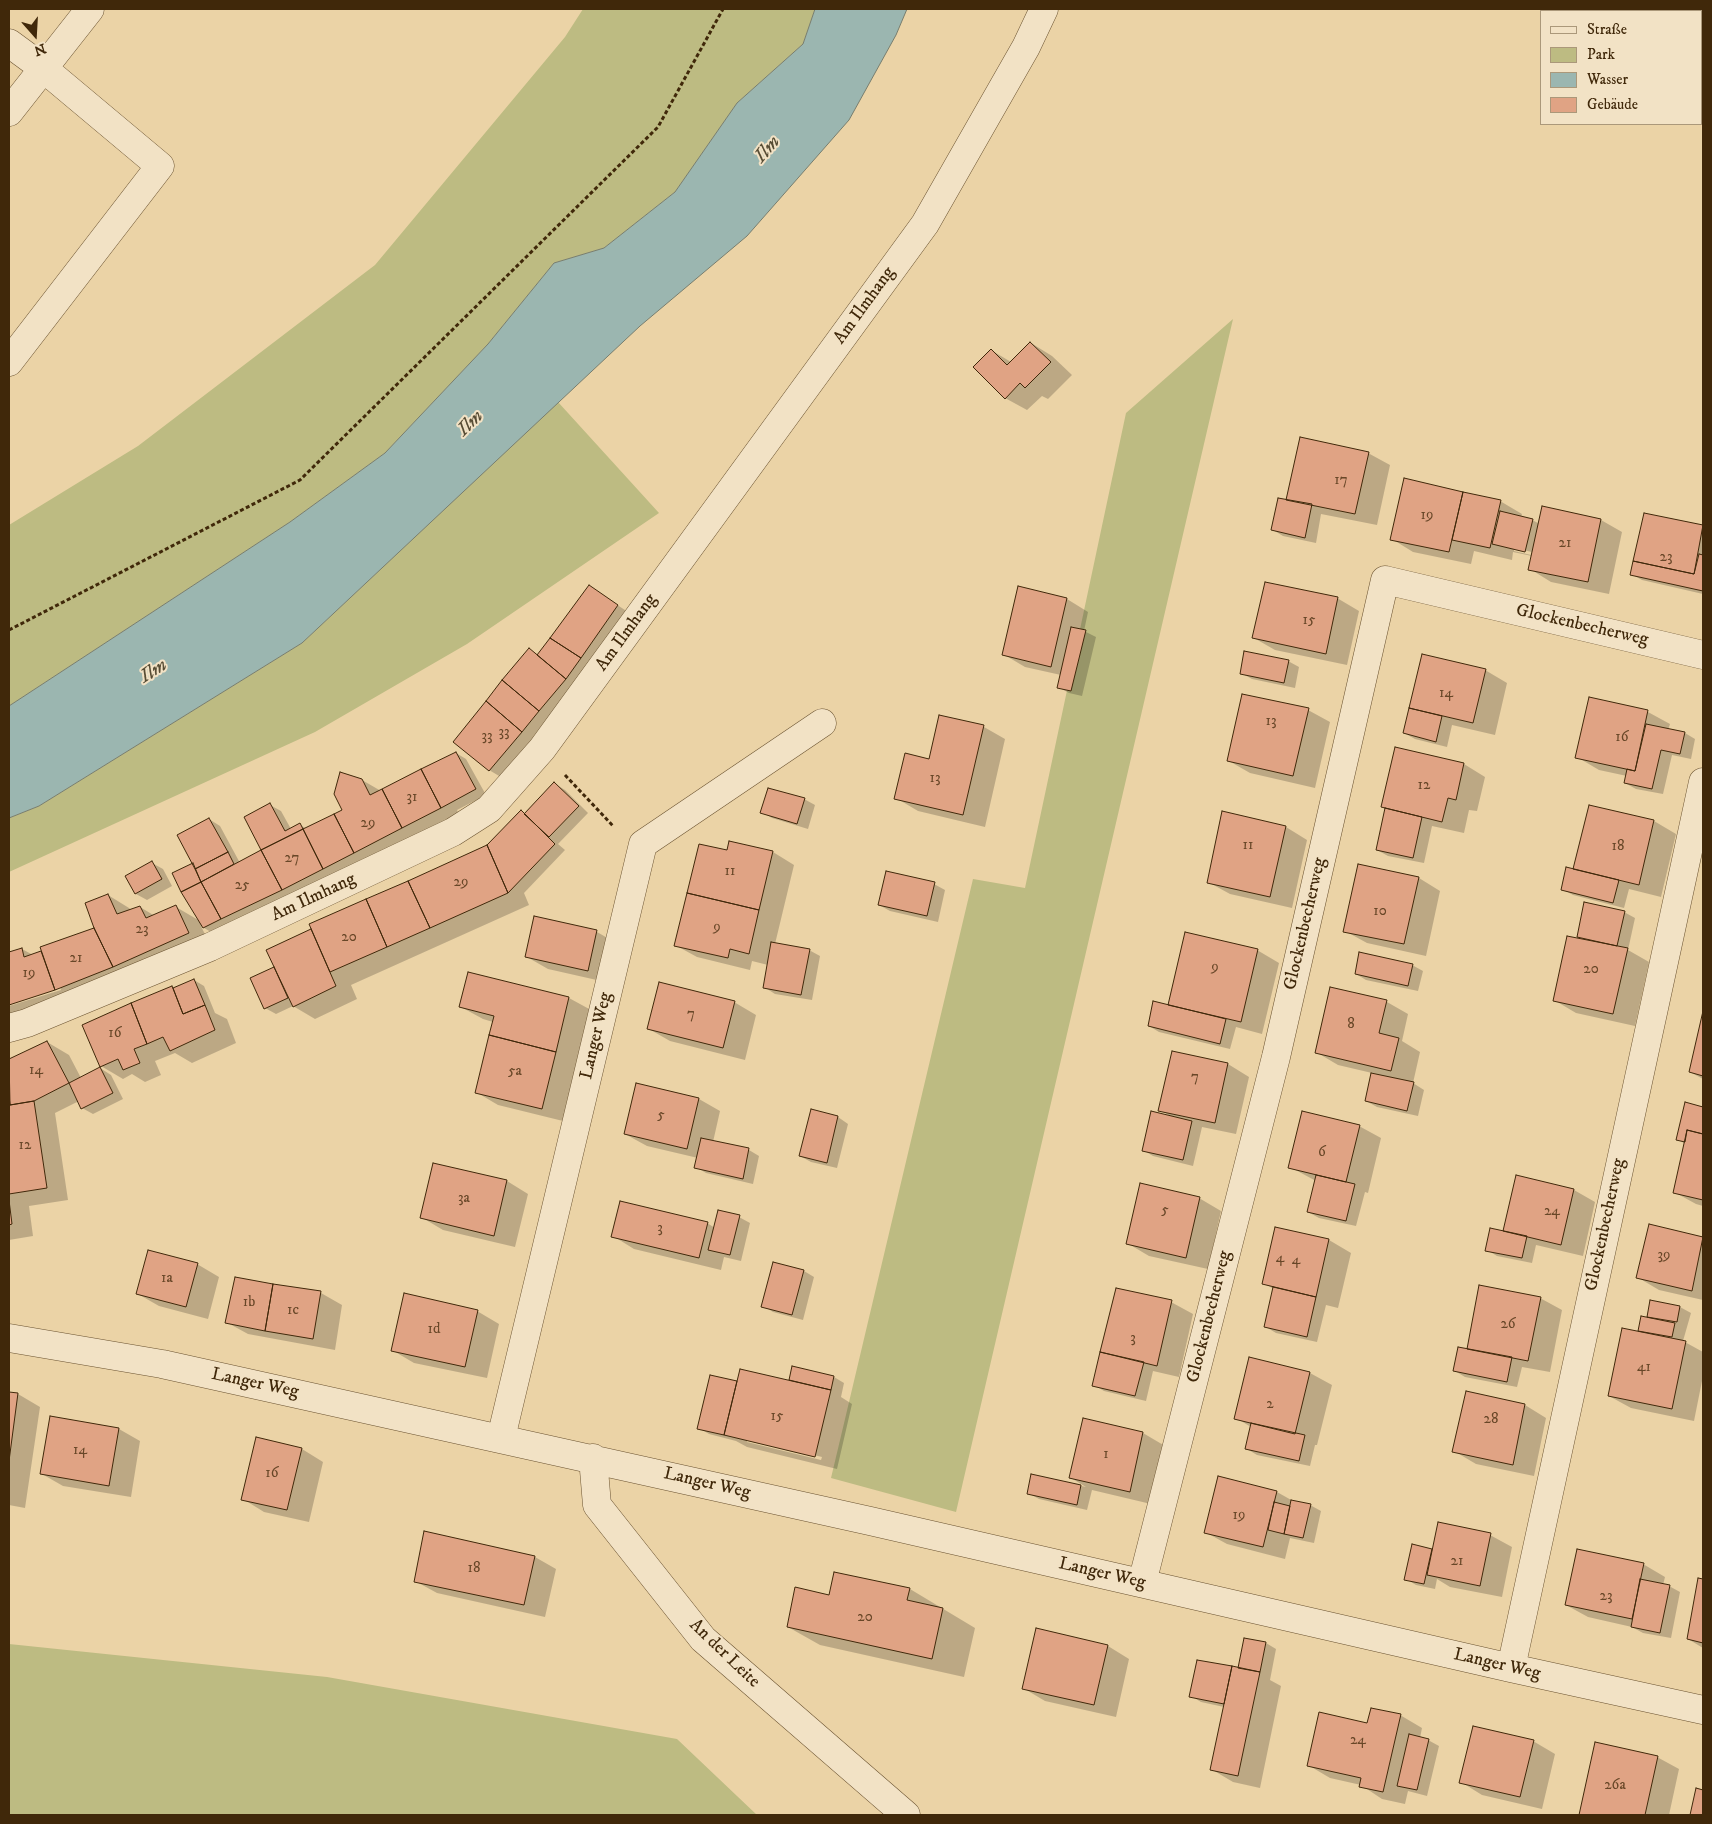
<!DOCTYPE html>
<meta charset="utf-8">
<style>
body{margin:0}
#map{position:relative;width:1712px;height:1824px;overflow:hidden;background:#ebd3a6;font-family:"IM FELL DW Pica",serif}
canvas{display:block}
.frame{position:absolute;inset:0;border:10px solid #40280a;pointer-events:none}
.legend{position:absolute;left:1540px;top:10px;width:162px;height:115px;box-sizing:border-box;background:#f2e2c5;border:1px solid #ab987a;margin:0;padding:6px 9px;list-style:none;font-size:15px;color:#40280a}
.legend li{display:flex;align-items:center;gap:10px;height:25px}
.legend b{width:25px;border:1px solid #ab987a}
.north{position:absolute;left:10px;top:10px;width:50px;height:50px;-webkit-text-stroke:4px #f2e2c5;paint-order:stroke;rotate:161deg;font-size:14px;font-weight:700;line-height:20px;text-align:center;color:#40280a}
.north::after{content:'';display:block;margin:auto;width:18px;height:22px;background:#40280a;clip-path:polygon(50% 0,100% 100%,50% 72%,0 100%)}
</style>
<div id="map">
<canvas width="1712" height="1824"></canvas>
<div class="frame"></div>
<ul class="legend">
<li><b style="height:6px;background:#f2e2c5"></b>Straße</li>
<li><b style="height:14px;background:#bdbb82"></b>Park</li>
<li><b style="height:14px;background:#9bb6b0"></b>Wasser</li>
<li><b style="height:14px;background:#e0a384"></b>Gebäude</li>
</ul>
<div class="north">N</div>
</div>
<script>
const ctx = document.querySelector('canvas').getContext('2d');
ctx.lineJoin = 'round';
function fill(path, color) {
  ctx.fillStyle = color;
  ctx.fill(path, 'evenodd');
}
function shape(rows) {
  const path = new Path2D();
  for (const r of rows) {
    path.moveTo(r[0], r[1]);
    for (let i = 2; i < r.length; i += 2) path.lineTo(r[i], r[i + 1]);
  }
  return path;
}
function strokePath(path, color, width, dash) {
  ctx.strokeStyle = color;
  ctx.lineWidth = width;
  ctx.lineCap = dash ? 'butt' : 'round';
  ctx.setLineDash(dash || []);
  ctx.stroke(path);
}
function label(font, color, halo, rows, align = 'center') {
  ctx.font = font + ' "IM FELL DW Pica",serif';
  ctx.lineWidth = 4;
  ctx.setLineDash([]);
  ctx.textBaseline = 'middle';
  ctx.strokeStyle = halo;
  ctx.fillStyle = color;
  for (const [text, x, y, turn = 0] of rows) {
    ctx.save();
    ctx.translate(x, y);
    ctx.rotate((+turn || 0) * Math.PI / 180);
    ctx.textAlign = isNaN(turn) ? turn : align;
    if (halo) ctx.strokeText(text, 0, 0);
    ctx.fillText(text, 0, 0);
    ctx.restore();
  }
}
const green = shape([
 [583,9,815,9,803,44,737,103,675,192,604,248,554,263,488,344,385,453,290,522,9,706,9,525,138,446,375,265,565,37],
 [1233,319,956,1512,831,1478,973,879,1025,888,1126,413],
 [558,402,659,513,467,644,315,732,9,872,9,818,39,806,302,643],
 [9,1644,327,1677,677,1739,757,1815,9,1815]
]);
const water = shape([
 [815,9,907,9,896,35,849,120,747,236,640,326,302,643,39,806,9,818,9,706,290,522,385,453,488,344,554,263,604,248,675,192,737,103,803,44,815,9]
]);
const shadow = shape([
 [1031,343,1052,356,1072,375,1048,399,1042,396,1027,410,1005,398,991,350,1011,362],
 [1368,453,1390,465,1377,525,1321,514,1316,543,1283,536,1273,530,1287,501],
 [1405,480,1500,501,1522,514,1521,517,1532,520,1540,524,1543,508,1601,520,1622,532,1609,594,1551,582,1530,569,1532,556,1513,552,1512,560,1474,551,1471,564,1413,552,1392,539],
 [1514,548,1532,552,1531,555,1514,551],
 [1645,514,1703,526,1703,594,1642,580,1631,574],
 [599,593,628,612,533,737,543,745,511,783,489,770,529,650,538,655],
 [1337,598,1359,611,1347,665,1275,650,1254,638],
 [1067,599,1088,612,1084,631,1096,637,1082,696,1069,693,1058,687,1061,675,1025,667,1003,654],
 [1423,656,1485,670,1507,683,1495,735,1452,725,1447,747,1415,739,1404,733],
 [1288,661,1299,667,1295,688,1252,679,1241,673],
 [1590,699,1648,712,1670,724,1668,730,1685,733,1695,739,1691,759,1672,755,1663,794,1636,789,1625,783,1627,776,1599,770,1577,757],
 [1308,710,1330,722,1315,788,1250,773,1229,761],
 [940,717,984,727,1005,739,985,827,918,811,896,798,930,760],
 [456,753,466,759,486,795,457,810,462,820,376,864,365,858,214,934,201,926,210,945,9,1023,9,1006,61,990,60,987,9,1003,9,953,22,949,33,955,96,929,108,895,129,908,131,910,140,907,155,916,176,907,200,921,194,864,209,819,220,826,240,863,265,850,270,805,281,811,291,829,300,825,307,829,344,810,362,780,381,791],
 [1464,764,1485,777,1477,811,1469,810,1464,833,1432,826,1424,863,1388,856,1377,850,1386,809,1382,806],
 [555,784,565,790,588,813,558,844,565,850,524,893,529,905,351,985,357,999,315,1019,293,1006,276,1014,265,1008,274,968,277,970,268,950,487,846,526,815],
 [804,799,815,805,808,829,772,818,762,812],
 [1589,806,1654,821,1676,834,1661,897,1629,889,1624,908,1573,895,1562,889,1574,870],
 [1286,827,1307,840,1292,908,1230,894,1208,882],
 [730,843,773,852,794,865,775,944,809,950,820,956,812,1000,775,994,764,987,768,965,752,961,750,970,697,957,675,945,728,852],
 [152,863,163,869,172,886,147,900,136,894,127,877],
 [1419,878,1440,891,1426,956,1367,943,1345,931],
 [934,884,945,890,938,922,890,911,879,905],
 [1624,912,1635,918,1628,950,1649,962,1635,1026,1576,1013,1554,1000,1584,940,1578,937],
 [535,918,597,932,618,944,610,983,548,969,527,957],
 [1257,950,1279,963,1262,1034,1236,1027,1230,1049,1159,1032,1149,1026],
 [1412,965,1423,971,1418,991,1366,980,1356,974],
 [469,973,569,998,591,1010,563,1121,498,1105,476,1092,493,1022,483,1019,461,1007],
 [194,980,204,986,215,1013,227,1019,236,1043,192,1063,175,1053,155,1061,161,1075,145,1082,132,1074,123,1079,101,1066,172,987,175,989],
 [734,1002,756,1015,745,1060,670,1041,649,1029],
 [1387,1002,1408,1014,1402,1041,1420,1052,1413,1083,1424,1090,1418,1116,1377,1107,1366,1101,1372,1073,1338,1065,1316,1052],
 [1703,1015,1703,1079,1690,1072],
 [47,1042,69,1055,81,1078,100,1068,111,1075,123,1099,93,1114,82,1108,79,1101,55,1113,68,1200,29,1206,33,1236,9,1240,9,1061],
 [1228,1064,1249,1077,1236,1134,1202,1127,1193,1166,1153,1156,1143,1150,1172,1117,1160,1110],
 [699,1099,720,1111,713,1142,749,1150,759,1156,753,1184,706,1173,696,1167,698,1158,647,1146,625,1134],
 [1686,1104,1703,1108,1703,1206,1696,1204,1674,1192,1685,1144,1678,1139],
 [812,1111,838,1117,848,1124,837,1168,811,1162,800,1156],
 [1359,1126,1381,1138,1368,1193,1365,1192,1356,1226,1319,1218,1308,1212,1316,1181,1290,1167],
 [434,1164,507,1181,528,1194,515,1247,443,1230,421,1217],
 [1574,1190,1595,1202,1583,1256,1536,1245,1532,1263,1497,1256,1487,1250],
 [1199,1198,1221,1211,1208,1269,1149,1256,1127,1243],
 [739,1217,750,1223,741,1261,724,1257,721,1270,634,1249,613,1236,707,1223,715,1228],
 [1650,1225,1703,1239,1703,1300,1659,1290,1637,1277],
 [1276,1228,1329,1240,1351,1253,1338,1308,1326,1305,1317,1342,1276,1333,1266,1327,1274,1289,1263,1283],
 [774,1263,804,1271,814,1277,803,1320,773,1312,763,1306],
 [197,1264,219,1277,208,1319,159,1306,138,1294],
 [321,1293,342,1305,335,1350,248,1334,226,1322],
 [1540,1298,1562,1310,1550,1372,1522,1367,1517,1387,1465,1377,1455,1371,1468,1350],
 [1171,1302,1193,1314,1179,1377,1153,1371,1146,1401,1104,1391,1094,1385],
 [1651,1302,1680,1307,1691,1313,1683,1341,1703,1352,1703,1376,1694,1421,1631,1408,1609,1396,1645,1333,1640,1330,1648,1318],
 [477,1311,499,1324,487,1378,414,1363,392,1350],
 [1250,1359,1310,1373,1332,1385,1317,1445,1315,1445,1310,1466,1257,1455,1247,1449,1251,1427,1236,1418],
 [793,1367,834,1377,844,1383,841,1397,852,1404,837,1469,747,1447,736,1441,709,1434,699,1428,736,1383,795,1382,790,1379],
 [747,1439,822,1457,821,1460,747,1442],
 [9,1393,18,1394,40,1407,25,1508,9,1505],
 [1525,1405,1546,1418,1534,1476,1476,1464,1454,1451],
 [1084,1420,1143,1433,1165,1446,1151,1504,1092,1490,1087,1510,1039,1499,1028,1493,1032,1475,1086,1487,1071,1478],
 [119,1429,140,1441,131,1497,63,1486,42,1474],
 [302,1449,323,1462,309,1522,264,1512,243,1499],
 [1277,1492,1293,1501,1310,1505,1321,1511,1314,1543,1290,1538,1285,1559,1227,1544,1205,1532],
 [1490,1535,1512,1547,1502,1597,1450,1587,1437,1579,1435,1589,1416,1585,1406,1579,1413,1545,1433,1550],
 [535,1557,556,1569,545,1617,437,1593,415,1581],
 [1643,1564,1665,1577,1663,1585,1669,1586,1680,1592,1671,1638,1643,1633,1632,1627,1588,1617,1566,1605],
 [1699,1579,1703,1580,1703,1648,1688,1639],
 [910,1589,975,1628,964,1677,820,1645,788,1627,830,1596],
 [1245,1639,1266,1643,1276,1649,1270,1680,1281,1686,1260,1788,1233,1782,1211,1769,1224,1707,1201,1702,1191,1696,1239,1669],
 [1108,1646,1129,1659,1116,1717,1045,1701,1023,1688],
 [1400,1715,1422,1728,1420,1738,1428,1740,1439,1746,1427,1796,1408,1791,1405,1804,1382,1799,1361,1785,1330,1778,1308,1765,1368,1724],
 [1533,1741,1555,1754,1542,1809,1482,1795,1461,1782],
 [1596,1744,1657,1757,1679,1769,1669,1815,1580,1815]
]);
const building = shape([
 [1030,342,1051,362,1025,388,1020,383,1005,399,973,367,991,349,1007,365,1030,342],
 [1300,437,1369,452,1355,514,1286,500,1300,437],
 [1404,478,1463,492,1449,552,1390,540,1404,478],
 [1463,492,1501,500,1490,548,1452,540,1463,492],
 [1278,498,1312,504,1305,538,1271,530,1278,498],
 [1542,506,1601,519,1588,582,1528,570,1542,506],
 [1500,511,1533,519,1525,552,1492,544,1500,511],
 [1644,513,1703,525,1694,574,1633,561,1644,513],
 [1699,554,1703,555,1703,591,1630,575,1633,561,1694,574,1699,554],
 [1265,582,1338,597,1326,654,1252,638,1265,582],
 [589,585,618,605,581,658,550,638,589,585],
 [1018,586,1067,598,1051,667,1002,655,1018,586],
 [1071,627,1086,630,1071,691,1057,688,1071,627],
 [550,638,581,658,566,679,537,655,550,638],
 [529,648,566,679,539,711,502,680,529,648],
 [1244,651,1289,660,1284,683,1240,674,1244,651],
 [1422,654,1486,669,1473,723,1409,708,1422,654],
 [502,680,539,711,522,732,486,701,502,680],
 [1242,694,1309,708,1293,776,1227,761,1242,694],
 [1589,697,1648,710,1635,771,1575,758,1589,697],
 [486,701,522,732,489,771,453,742,486,701],
 [1409,708,1442,716,1436,742,1403,733,1409,708],
 [939,715,984,725,963,815,894,799,905,753,929,759,939,715],
 [1646,724,1685,732,1680,754,1661,750,1652,789,1624,783,1627,769,1635,771,1646,724],
 [1395,747,1464,763,1456,800,1448,798,1442,822,1381,807,1395,747],
 [456,752,476,789,441,808,421,769,456,752],
 [421,769,441,808,402,828,382,789,421,769],
 [340,772,362,779,370,795,382,789,402,828,354,853,334,814,342,810,334,794,340,772],
 [554,782,579,806,549,837,524,814,554,782],
 [768,788,805,798,797,824,760,813,768,788],
 [270,803,285,831,300,823,303,829,261,850,244,817,270,803],
 [1589,805,1654,820,1639,885,1573,869,1589,805],
 [1385,808,1422,817,1413,858,1376,850,1385,808],
 [521,810,555,844,508,893,487,845,521,810],
 [1222,811,1286,826,1270,897,1207,883,1222,811],
 [334,814,354,853,323,869,303,829,334,814],
 [209,818,228,852,195,869,177,835,209,818],
 [303,829,323,869,282,890,261,850,303,829],
 [729,841,773,851,759,910,687,893,699,844,727,850,729,841],
 [487,845,508,893,430,928,408,881,487,845],
 [261,850,282,890,221,919,201,882,261,850],
 [228,852,234,864,201,882,195,869,228,852],
 [152,861,162,879,135,894,125,876,152,861],
 [193,863,201,882,181,892,172,873,193,863],
 [1358,864,1419,877,1404,944,1343,932,1358,864],
 [1566,867,1619,880,1613,903,1561,890,1566,867],
 [886,871,935,882,927,916,878,905,886,871],
 [408,881,430,928,387,947,366,899,408,881],
 [201,882,221,919,203,928,181,892,201,882],
 [687,893,759,910,749,954,730,949,728,958,674,946,687,893],
 [108,894,117,914,140,906,146,918,176,905,189,933,113,967,94,928,85,903,108,894],
 [366,899,387,947,330,972,309,924,366,899],
 [1584,902,1625,911,1617,946,1577,937,1584,902],
 [534,916,597,930,588,971,525,957,534,916],
 [94,928,113,967,55,990,40,947,94,928],
 [311,929,336,986,293,1007,266,950,311,929],
 [1185,932,1258,949,1241,1022,1168,1005,1185,932],
 [1567,936,1628,948,1613,1014,1553,1001,1567,936],
 [771,942,810,949,801,995,763,988,771,942],
 [22,948,24,957,41,951,55,990,9,1005,9,952,22,948],
 [1359,952,1413,964,1408,986,1355,974,1359,952],
 [274,967,288,998,264,1009,250,978,274,967],
 [468,972,569,997,556,1052,489,1035,494,1016,459,1007,468,972],
 [194,979,205,1005,183,1014,173,988,194,979],
 [659,982,735,1001,723,1048,647,1029,659,982],
 [172,986,183,1014,205,1005,215,1030,170,1051,163,1037,147,1044,131,1003,172,986],
 [1330,987,1387,1000,1379,1033,1399,1038,1391,1071,1315,1053,1330,987],
 [1153,1001,1226,1019,1220,1044,1148,1026,1153,1001],
 [131,1003,147,1044,134,1049,140,1063,123,1070,118,1059,100,1067,82,1025,131,1003],
 [1703,1011,1703,1076,1689,1072,1703,1011],
 [489,1035,556,1052,542,1109,475,1093,489,1035],
 [47,1041,69,1083,34,1101,10,1105,9,1059,47,1041],
 [1172,1051,1228,1063,1215,1123,1158,1111,1172,1051],
 [100,1067,113,1093,81,1109,69,1083,100,1067],
 [1371,1073,1414,1082,1407,1111,1365,1101,1371,1073],
 [636,1083,699,1098,687,1149,624,1134,636,1083],
 [9,1096,10,1105,34,1101,47,1188,9,1194,9,1096],
 [1685,1102,1703,1107,1703,1134,1687,1130,1685,1142,1676,1140,1685,1102],
 [811,1109,838,1116,827,1163,799,1156,811,1109],
 [1151,1111,1192,1121,1183,1160,1142,1151,1151,1111],
 [1302,1111,1360,1125,1346,1182,1288,1168,1302,1111],
 [1687,1130,1703,1134,1703,1200,1673,1193,1687,1130],
 [701,1138,749,1148,743,1179,694,1168,701,1138],
 [433,1163,507,1180,494,1236,420,1218,433,1163],
 [1316,1175,1355,1184,1346,1221,1307,1212,1316,1175],
 [1516,1175,1574,1189,1561,1245,1503,1231,1516,1175],
 [1140,1183,1200,1197,1186,1258,1126,1244,1140,1183],
 [9,1200,12,1224,9,1225,9,1200],
 [620,1201,708,1222,699,1258,611,1237,620,1201],
 [718,1210,740,1215,730,1255,708,1250,718,1210],
 [1649,1224,1703,1237,1692,1291,1636,1278,1649,1224],
 [1275,1227,1329,1239,1316,1297,1262,1284,1275,1227],
 [1490,1228,1527,1236,1522,1258,1485,1251,1490,1228],
 [148,1250,198,1263,186,1307,136,1294,148,1250],
 [773,1262,804,1270,792,1315,761,1307,773,1262],
 [235,1277,273,1284,265,1331,225,1323,235,1277],
 [273,1284,321,1291,313,1339,265,1331,273,1284],
 [1479,1285,1541,1297,1528,1361,1467,1349,1479,1285],
 [1273,1287,1316,1297,1307,1337,1264,1327,1273,1287],
 [1116,1288,1172,1300,1157,1366,1100,1352,1116,1288],
 [404,1293,478,1310,465,1367,391,1351,404,1293],
 [1650,1300,1680,1306,1677,1322,1647,1317,1650,1300],
 [1641,1316,1675,1323,1672,1337,1638,1331,1641,1316],
 [1622,1328,1686,1341,1672,1409,1608,1396,1622,1328],
 [1458,1347,1512,1357,1507,1382,1453,1371,1458,1347],
 [1100,1352,1144,1362,1135,1396,1092,1386,1100,1352],
 [1249,1357,1310,1372,1295,1434,1234,1419,1249,1357],
 [792,1366,834,1376,831,1390,789,1380,792,1366],
 [740,1369,831,1390,815,1457,724,1435,740,1369],
 [710,1375,737,1381,724,1435,697,1429,710,1375],
 [1466,1391,1525,1404,1513,1465,1452,1452,1466,1391],
 [9,1392,18,1393,9,1461,9,1392],
 [50,1416,119,1428,109,1486,40,1474,50,1416],
 [1083,1418,1143,1432,1130,1492,1069,1478,1083,1418],
 [1251,1423,1305,1435,1299,1461,1245,1449,1251,1423],
 [256,1437,302,1448,287,1510,241,1500,256,1437],
 [1031,1474,1081,1485,1077,1505,1027,1494,1031,1474],
 [1218,1476,1277,1491,1263,1547,1204,1533,1218,1476],
 [1291,1500,1311,1504,1303,1538,1284,1534,1291,1500],
 [1274,1502,1290,1506,1284,1534,1268,1530,1274,1502],
 [1438,1522,1491,1533,1480,1586,1427,1575,1438,1522],
 [424,1531,535,1556,524,1605,414,1582,424,1531],
 [1412,1544,1432,1549,1424,1584,1404,1580,1412,1544],
 [1577,1549,1644,1563,1632,1619,1565,1605,1577,1549],
 [834,1572,910,1588,907,1600,943,1608,932,1659,787,1627,795,1587,829,1595,834,1572],
 [1698,1578,1703,1579,1703,1643,1687,1639,1698,1578],
 [1640,1579,1670,1585,1660,1633,1631,1627,1640,1579],
 [1036,1628,1108,1645,1094,1705,1022,1689,1036,1628],
 [1244,1638,1266,1642,1260,1672,1238,1668,1244,1638],
 [1197,1660,1232,1666,1224,1704,1189,1697,1197,1660],
 [1232,1666,1260,1672,1238,1776,1210,1770,1232,1666],
 [1371,1708,1401,1714,1383,1792,1359,1787,1361,1778,1307,1766,1319,1712,1367,1723,1371,1708],
 [1473,1726,1534,1740,1520,1797,1459,1783,1473,1726],
 [1409,1734,1429,1739,1417,1790,1397,1786,1409,1734],
 [1595,1742,1658,1756,1645,1815,1579,1815,1595,1742],
 [1696,1788,1703,1790,1703,1815,1690,1815,1696,1788]
]);
const path = shape([
 [9,630,300,480,658,127,723,9],
 [565,775,614,827]
]);
const minor = shape([
 [9,43,43,68,160,166,9,362],
 [9,112,90,9],
 [9,1028,27,1023,210,947,453,832,489,809,542,749,925,224,1026,47,1044,9],
 [9,1338,162,1364,870,1521,1511,1668,1703,1710],
 [501,1438,643,844,822,723],
 [593,1458,597,1505,703,1639,906,1815],
 [1142,1583,1276,1057,1385,580,1703,655],
 [1511,1668,1703,782]
]);
const numberNames = [
 ["17",1341,481],
 ["19",1427,516],
 ["21",1565,544],
 ["23",1666,558],
 ["15",1309,621],
 ["14",1446,694],
 ["13",1271,722],
 ["33",504,733],
 ["33",487,737],
 ["16",1622,738],
 ["13",935,779],
 ["12",1424,786],
 ["31",412,798],
 ["29",368,824],
 ["11",1248,846],
 ["18",1618,847],
 ["27",292,859],
 ["11",730,872],
 ["29",461,883],
 ["25",242,886],
 ["10",1380,912],
 ["9",717,928],
 ["23",142,930],
 ["20",349,938],
 ["21",76,959],
 ["9",1215,968],
 ["20",1591,970],
 ["19",29,974],
 ["7",691,1015],
 ["8",1351,1025],
 ["16",115,1034],
 ["14",36,1071],
 ["5a",515,1072],
 ["7",1195,1078],
 ["5",661,1116],
 ["12",25,1146],
 ["6",1322,1153],
 ["3a",464,1199],
 ["5",1165,1211],
 ["24",1552,1212],
 ["3",660,1229],
 ["39",1664,1256],
 ["4",1280,1259],
 ["4",1296,1261],
 ["1a",167,1279],
 ["1b",249,1303],
 ["1c",293,1311],
 ["26",1508,1325],
 ["1d",434,1330],
 ["3",1133,1339],
 ["41",1644,1368],
 ["2",1270,1405],
 ["15",777,1417],
 ["28",1491,1420],
 ["14",80,1451],
 ["1",1106,1455],
 ["16",272,1474],
 ["19",1239,1516],
 ["21",1457,1562],
 ["18",474,1569],
 ["23",1606,1597],
 ["20",865,1618],
 ["24",1358,1741],
 ["26a",1615,1786]
];
const streetNames = [
 ["Am Ilmhang",865,306,-54],
 ["Glockenbecherweg",1582,626,13],
 ["Am Ilmhang",627,633,-54],
 ["Am Ilmhang",314,898,-25],
 ["Glockenbecherweg",1306,924,-77],
 ["Langer Weg",597,1036,-77],
 ["Glockenbecherweg",1606,1225,-78],
 ["Glockenbecherweg",1210,1317,-76],
 ["Langer Weg",255,1384,12],
 ["Langer Weg",707,1484,13],
 ["Langer Weg",1102,1574,13],
 ["An der Leite",724,1654,44],
 ["Langer Weg",1497,1665,13]
];
const waterNames = [
 ["Ilm",768,150,-49],
 ["Ilm",471,424,-44],
 ["Ilm",154,672,-32]
];
fill(green, '#bdbb82');
fill(water, '#9bb6b0');
strokePath(water, '#777d6e', 1);
fill(shadow, '#0003');
fill(building, '#e0a384');
strokePath(building, '#40280a', 1);
strokePath(minor, '#6b5331', 29);
strokePath(path, '#40280a', 3, [4, 2.5]);
strokePath(minor, '#f2e2c5', 28);
label('15px', '#684728', null, numberNames);
label('18px', '#40280a', '#f2e2c5', streetNames);
label('italic 19px', '#574c34', '#f2e2c5', waterNames);
</script>
